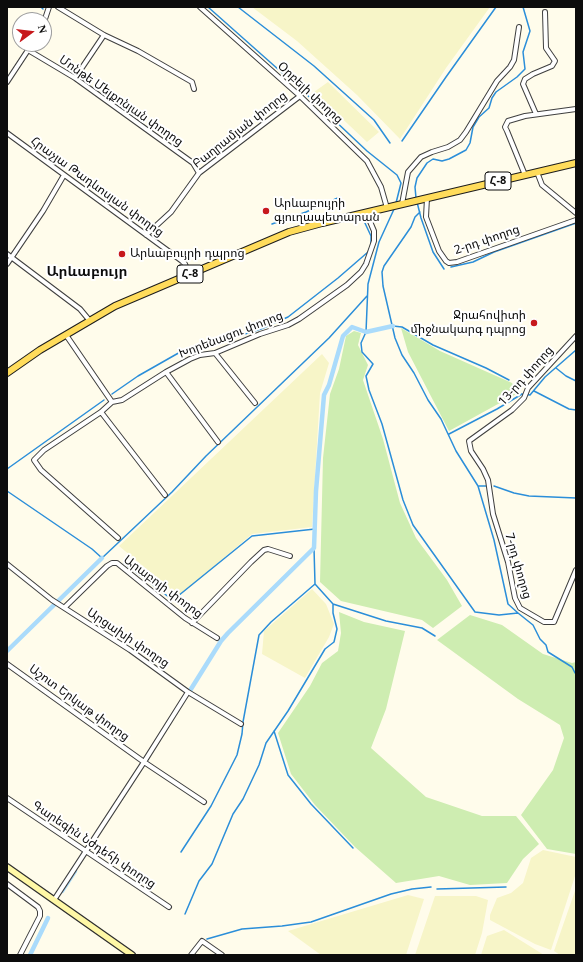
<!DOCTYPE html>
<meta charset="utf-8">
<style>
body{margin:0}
#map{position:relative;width:583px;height:962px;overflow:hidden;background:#fffceb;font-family:Georgia,serif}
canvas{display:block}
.frame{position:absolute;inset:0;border:8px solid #0c0c0c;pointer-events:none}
.north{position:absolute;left:12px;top:12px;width:40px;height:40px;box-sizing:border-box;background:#fff;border:1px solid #9e9e9e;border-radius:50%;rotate:75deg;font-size:11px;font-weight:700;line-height:16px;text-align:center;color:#0c0c0c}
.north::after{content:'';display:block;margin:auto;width:14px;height:18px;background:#c7181c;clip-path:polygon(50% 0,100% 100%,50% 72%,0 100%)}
</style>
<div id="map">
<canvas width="583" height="962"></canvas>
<div class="frame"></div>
<div class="north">N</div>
</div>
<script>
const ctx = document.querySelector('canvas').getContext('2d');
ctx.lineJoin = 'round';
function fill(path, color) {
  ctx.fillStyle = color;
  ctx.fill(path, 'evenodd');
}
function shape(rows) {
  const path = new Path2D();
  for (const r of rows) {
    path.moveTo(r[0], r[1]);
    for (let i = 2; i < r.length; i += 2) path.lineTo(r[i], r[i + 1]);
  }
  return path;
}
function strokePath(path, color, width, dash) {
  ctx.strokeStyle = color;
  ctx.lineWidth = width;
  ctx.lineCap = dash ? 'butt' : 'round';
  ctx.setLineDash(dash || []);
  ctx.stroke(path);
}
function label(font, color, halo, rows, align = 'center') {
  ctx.font = font + ' Georgia,"Noto Sans Armenian",serif';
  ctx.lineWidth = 4;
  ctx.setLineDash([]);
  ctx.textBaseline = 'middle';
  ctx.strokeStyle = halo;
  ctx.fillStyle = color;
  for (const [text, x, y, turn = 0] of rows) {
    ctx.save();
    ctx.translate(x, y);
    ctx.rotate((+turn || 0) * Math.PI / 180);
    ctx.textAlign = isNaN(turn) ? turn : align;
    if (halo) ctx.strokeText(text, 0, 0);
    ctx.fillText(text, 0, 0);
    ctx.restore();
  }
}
const farmland = shape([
 [252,7,490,7,446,68,400,139,357,95,297,41],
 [328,82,379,132,367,142,314,92],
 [322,354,329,363,320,393,312,527,252,534,179,596,119,546],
 [312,589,326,604,334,624,329,637,305,678,262,654,264,631],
 [543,850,576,857,576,873,551,950,535,944,490,920,490,915,497,898,511,893,523,883,531,858],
 [576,888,576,955,560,955,554,951],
 [408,895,424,899,406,955,321,955,288,931],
 [435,896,476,896,488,900,482,933,475,955,415,955],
 [504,930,544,955,481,955,487,936]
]);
const green = shape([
 [401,328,440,351,512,383,518,393,449,431,408,352],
 [354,331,361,333,358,345,368,365,363,380,383,439,400,503,416,538,447,580,462,606,433,628,422,620,341,601,320,582,323,458,330,394,339,369,346,336],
 [339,612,364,622,405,631,386,709,371,748,426,797,482,816,516,816,539,844,523,859,507,883,470,885,439,876,396,883,355,847,315,805,291,774,278,733,310,686,322,663,338,651,341,633],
 [470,615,502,625,543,654,572,663,576,662,576,854,547,849,521,815,553,770,564,738,560,725,518,699,437,640]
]);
const stream = shape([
 [41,7,43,9],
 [208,7,315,102,367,151,397,175,401,183,396,203],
 [238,7,314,66,374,120,390,143],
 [402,141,446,77,496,7],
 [416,198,415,187,417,178,427,163,433,159,442,161,449,159,466,150,470,143,473,127,479,117,489,108,492,98,496,92,517,77,525,69,523,52,530,31,523,7],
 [417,202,421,218,433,252,444,269],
 [395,207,379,242,368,284,366,332,361,343,362,352,373,364,366,376,369,390,382,424,403,500,413,525,475,612,499,615,518,613],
 [420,212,415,217,411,227,384,266,382,272,383,286,395,338,402,355,414,373,428,400,441,419,456,451,478,486,494,540,508,604,518,613,533,625,540,639,546,645,548,652,572,667,575,673],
 [272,224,306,212,340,197],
 [451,267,473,262,494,252,576,223],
 [393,326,402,327,433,345,486,368,509,380],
 [556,368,566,376,576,381],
 [534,391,569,409,576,410],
 [112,394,138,376,182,351,232,338,261,329,288,317,338,278,368,252,371,245,371,236,364,221],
 [449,434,497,409,522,394,530,395,545,377,576,350],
 [7,469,104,400],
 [479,486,487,486],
 [494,486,514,493,529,496,576,498],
 [7,491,92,549,102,558,172,492,206,456,329,338,367,296],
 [124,563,170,598,178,596,252,536,315,529],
 [333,604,386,621,422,628,435,636],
 [274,731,288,775,311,804,353,848],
 [181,852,211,806,237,755,242,734,243,722,259,635,271,622,315,584,314,548],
 [437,889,506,887],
 [185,914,199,881,212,864,233,814,243,799,259,765,266,743,288,711,325,649,334,642,337,629,333,613,333,604,315,584],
 [207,939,242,929,282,926,311,922,391,894,412,889,431,887]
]);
const canal = shape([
 [7,651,102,558],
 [191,689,221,641,228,633,314,548,316,491,324,395,329,385,343,336,352,327,366,332,393,326],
 [62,891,75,871],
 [30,955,48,918]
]);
const street = shape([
 [58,7,104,35,138,51,192,82,194,89],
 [200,7,300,96,367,161,381,187,387,208],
 [44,22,49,7],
 [28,50,75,78,193,163,199,173],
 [75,78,104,35],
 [7,82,32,44],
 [536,114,523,84,525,79,533,74,552,66,555,61,546,48,545,12],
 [7,133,182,261,185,264,189,274],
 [537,172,542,185,576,213],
 [525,175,507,131,505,127,508,121,525,116,576,109],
 [427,198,426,217,439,251,446,261,449,263,457,262,576,220],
 [402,204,408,172,421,157,432,152,448,147,460,140,466,132,497,81,510,67,514,60,519,27],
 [146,235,171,212,199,173,300,96],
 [7,254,80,309,90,321],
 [7,264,43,211,64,175],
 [66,335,112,402],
 [576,336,528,388,524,398,512,410,469,441,471,451,483,469,488,480,493,514,508,562,515,598,520,608,544,622,554,622,576,570],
 [215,353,255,403],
 [166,372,218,442],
 [101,412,165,495],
 [118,538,41,470,34,460,44,450,101,412,112,402,122,400,166,372,190,359,200,355,215,353,260,334,288,325,299,319,347,285,361,272,366,264,374,241,374,231,366,212],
 [7,564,52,600,130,650,188,692,241,724],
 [65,607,107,566,112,563,117,563,185,618,217,638],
 [192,623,251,562,264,550,268,549,290,556],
 [7,664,144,762,204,802],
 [7,798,169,907],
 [7,884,38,907,40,911,40,916,20,955],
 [54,900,144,762,188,692],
 [191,955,202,941,222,955]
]);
const secondary = shape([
 [7,867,132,955]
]);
const primary = shape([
 [7,373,40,350,115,306,289,232,322,223,576,163]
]);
const markers = [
 [266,211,4,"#c7181c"],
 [122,254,4,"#c7181c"],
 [534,323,4,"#c7181c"]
];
const shields = [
 [498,181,26],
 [190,274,26]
];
const shieldNames = [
 ["Հ-8",498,181],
 ["Հ-8",190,274]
];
const streetNames = [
 ["Օրբելի փողոց",310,93,43],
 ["Մոնթե Մելքոնյան փողոց",121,101,35],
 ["Բաղրամյան փողոց",240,130,-38],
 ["Հրաչյա Թադևոսյան փողոց",97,187,36],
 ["2-րդ փողոց",487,240,-19],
 ["Խորենացու փողոց",231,335,-21],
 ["13-րդ փողոց",526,376,-48],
 ["7-րդ փողոց",518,566,74],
 ["Արաբոյի փողոց",163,587,37],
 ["Արցախի փողոց",128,638,34],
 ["Աշոտ Երկաթ փողոց",79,703,36],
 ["Գարեգին Նժդեհի փողոց",94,845,34]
];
const poiNames = [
 ["Արևաբույրի",274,204],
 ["գյուղապետարան",274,218],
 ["Արևաբույրի դպրոց",130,254],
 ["Ջրահովիտի",526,316,"right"],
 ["միջնակարգ դպրոց",526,330,"right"]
];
const quarterNames = [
 ["Արևաբույր",87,272]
];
fill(farmland, '#f7f5c8');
fill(green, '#ceedb1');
strokePath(stream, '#2b8ed9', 1.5);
strokePath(canal, '#aadbfb', 4.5);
strokePath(street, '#3f3f3f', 6);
strokePath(secondary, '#2e2e2e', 8);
strokePath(primary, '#1d1d1d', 8);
strokePath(street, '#fff', 4);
strokePath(secondary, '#fff8a6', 5.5);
strokePath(primary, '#ffdc5b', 6);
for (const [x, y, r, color] of markers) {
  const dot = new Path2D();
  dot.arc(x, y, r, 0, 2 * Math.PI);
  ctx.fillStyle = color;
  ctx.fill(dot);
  strokePath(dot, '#fff', 1.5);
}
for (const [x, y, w] of shields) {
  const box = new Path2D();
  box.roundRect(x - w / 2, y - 9, w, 18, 3);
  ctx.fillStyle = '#fff';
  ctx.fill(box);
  strokePath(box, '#0c0c0c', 1);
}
label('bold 11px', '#0c0c0c', null, shieldNames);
label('12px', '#0c0c0c', '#fff', streetNames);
label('12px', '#0c0c0c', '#fff', poiNames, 'left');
label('bold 14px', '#0c0c0c', '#fff', quarterNames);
</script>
